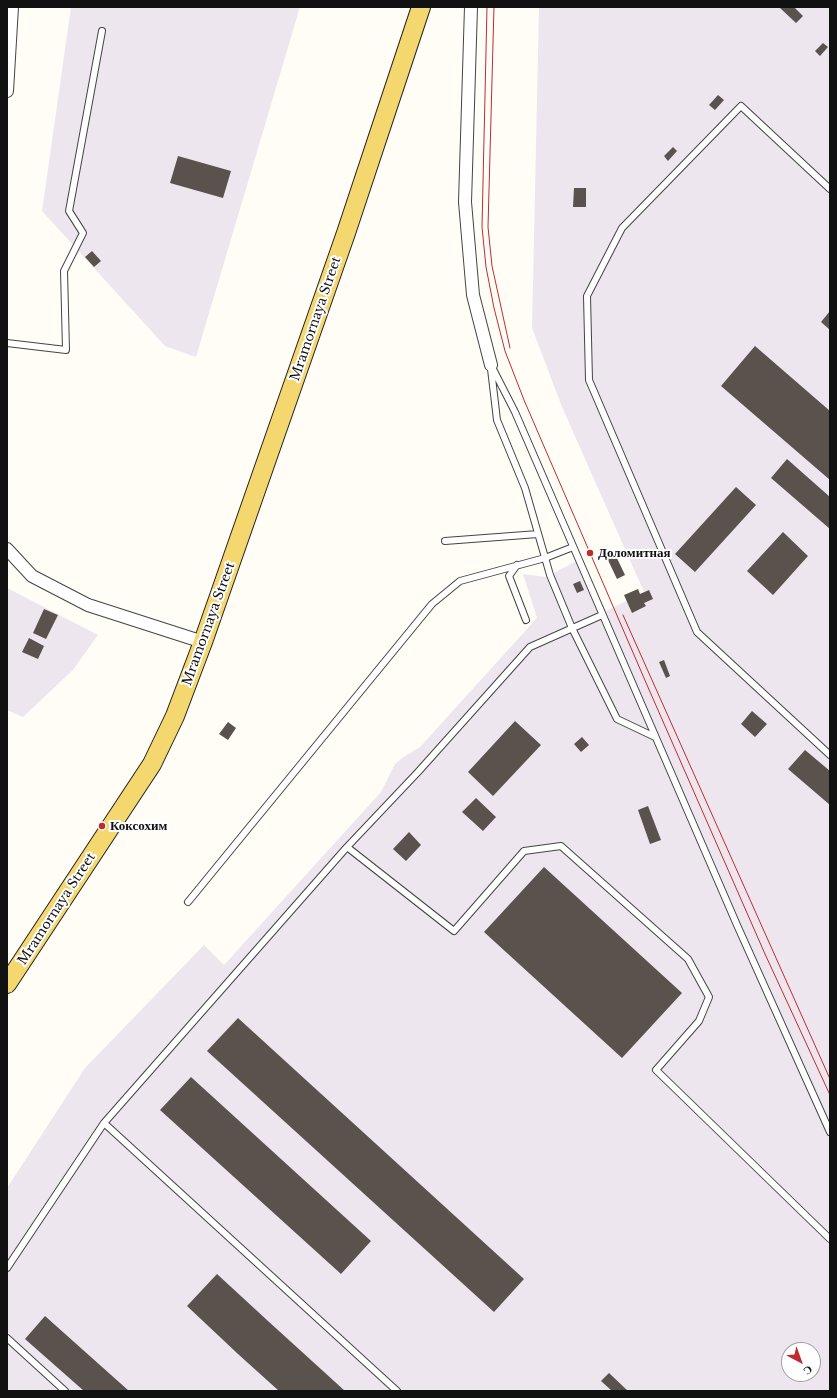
<!DOCTYPE html>
<meta charset="utf-8">
<style>
body{margin:0}
#map{position:relative;width:837px;height:1398px;overflow:hidden;background:#fffdf5;font-family:"Libre Baskerville",serif}
canvas{display:block}
.frame{position:absolute;inset:0;border:8px solid #111;pointer-events:none}
.north{position:absolute;left:781px;top:1342px;width:40px;height:40px;box-sizing:border-box;background:#fff;border:1px solid #a0a0a0;border-radius:50%;rotate:139deg;font-size:11px;font-weight:700;line-height:16px;text-align:center;color:#111}
.north::after{content:'';display:block;margin:auto;width:14px;height:18px;background:#bf2b2e;clip-path:polygon(50% 0,100% 100%,50% 72%,0 100%)}
</style>
<div id="map">
<canvas width="837" height="1398"></canvas>
<div class="frame"></div>
<div class="north">С</div>
</div>
<script>
const ctx = document.querySelector('canvas').getContext('2d');
ctx.lineJoin = 'round';
function fill(path, color) {
  ctx.fillStyle = color;
  ctx.fill(path, 'evenodd');
}
function shape(rows) {
  const path = new Path2D();
  for (const r of rows) {
    path.moveTo(r[0], r[1]);
    for (let i = 2; i < r.length; i += 2) path.lineTo(r[i], r[i + 1]);
  }
  return path;
}
function strokePath(path, color, width, dash) {
  ctx.strokeStyle = color;
  ctx.lineWidth = width;
  ctx.lineCap = dash ? 'butt' : 'round';
  ctx.setLineDash(dash || []);
  ctx.stroke(path);
}
function label(font, color, halo, rows, align = 'center') {
  ctx.font = font + ' "Libre Baskerville",serif';
  ctx.lineWidth = 4;
  ctx.setLineDash([]);
  ctx.textBaseline = 'middle';
  ctx.strokeStyle = halo;
  ctx.fillStyle = color;
  for (const [text, x, y, turn = 0] of rows) {
    ctx.save();
    ctx.translate(x, y);
    ctx.rotate((+turn || 0) * Math.PI / 180);
    ctx.textAlign = isNaN(turn) ? turn : align;
    if (halo) ctx.strokeText(text, 0, 0);
    ctx.fillText(text, 0, 0);
    ctx.restore();
  }
}
const industrial = shape([
 [71,7,300,7,196,357,165,346,42,211],
 [539,7,830,7,830,1391,7,1391,7,1188,85,1068,204,945,224,965,381,792,395,764,402,758,420,747,537,618,523,574,546,577,582,558,606,611,644,592,562,407,532,328],
 [789,1350,813,1350,813,1374,789,1374],
 [7,588,98,635,73,670,23,717,7,710]
]);
const building = shape([
 [779,7,794,7,803,16,796,23],
 [823,43,828,47,820,56,815,51],
 [718,95,724,100,715,110,709,105],
 [673,147,677,151,668,161,664,156],
 [178,156,231,171,223,198,170,183],
 [574,188,586,188,586,207,573,207],
 [92,251,101,261,94,267,85,257],
 [830,311,830,330,821,322],
 [755,346,830,411,830,480,721,386],
 [787,459,830,497,830,529,771,478],
 [736,487,756,505,695,572,675,554],
 [783,532,808,556,773,595,747,571],
 [615,554,625,575,617,579,607,558],
 [580,581,584,590,577,593,573,584],
 [638,589,640,594,649,590,653,599,644,603,646,606,632,613,624,595],
 [44,609,58,615,46,639,33,633],
 [29,638,44,646,38,659,22,652],
 [664,660,670,676,666,678,659,662],
 [752,711,767,724,755,737,741,724],
 [515,721,541,745,493,796,468,772],
 [228,722,236,728,228,740,219,734],
 [582,737,589,745,581,752,574,744],
 [805,750,830,771,830,805,788,769],
 [476,798,496,817,483,831,462,812],
 [648,806,661,840,650,844,638,810],
 [409,832,421,845,406,861,393,849],
 [544,867,682,993,622,1058,484,932],
 [238,1018,524,1279,494,1312,207,1051],
 [191,1077,371,1241,341,1274,160,1110],
 [217,1274,268,1321,345,1391,279,1391,238,1354,187,1306],
 [45,1316,129,1391,84,1391,25,1339],
 [609,1373,628,1391,612,1391,601,1381]
]);
const service = shape([
 [830,189,741,106,622,228,587,296,589,380,697,632,830,755],
 [7,343,66,350,64,271,83,233,69,211,102,31],
 [491,365,515,412,737,925,830,1132],
 [491,369,497,420,525,488,550,575,572,628,617,719,655,737],
 [445,541,538,534],
 [517,565,509,576,526,620],
 [347,847,454,931,524,851,561,846,688,959,709,997,699,1021,656,1070,830,1239],
 [188,902,432,604,460,581,545,558,573,547],
 [104,1123,397,1391],
 [7,1268,104,1123,347,847,418,772,530,647,602,615],
 [7,1338,65,1391]
]);
const minor = shape([
 [471,7,465,202,473,295,491,365],
 [7,91,12,7],
 [7,549,32,576,88,605,203,642]
]);
const primary = shape([
 [7,984,152,764,175,716,203,642,346,233,421,7]
]);
const tram = shape([
 [487,7,482,227,486,267,494,308,505,351,524,400,647,685,765,954,830,1095],
 [494,7,488,227,492,266,510,348],
 [623,615,830,1079]
]);
const markers = [
 [590,553,4,"#bf2b2e"],
 [102,826,4,"#bf2b2e"]
];
const streetNames = [
 ["Mramornaya Street",316,319,-71],
 ["Mramornaya Street",209,624,-70],
 ["Mramornaya Street",57,909,-57]
];
const poiNames = [
 ["Доломитная",598,553],
 ["Коксохим",110,826]
];
fill(industrial, '#eee6ef');
fill(building, '#59524d');
strokePath(service, '#444', 8);
strokePath(minor, '#444', 14);
strokePath(primary, '#222', 20);
strokePath(service, '#fff', 6);
strokePath(minor, '#fff', 12);
strokePath(primary, '#f5d76f', 18);
strokePath(tram, '#bf2b2e', 1);
for (const [x, y, r, color] of markers) {
  const dot = new Path2D();
  dot.arc(x, y, r, 0, 2 * Math.PI);
  ctx.fillStyle = color;
  ctx.fill(dot);
  strokePath(dot, '#fff', 1.5);
}
label('13px', '#111', '#fff', streetNames);
label('bold 13px', '#111', '#fff', poiNames, 'left');
</script>
